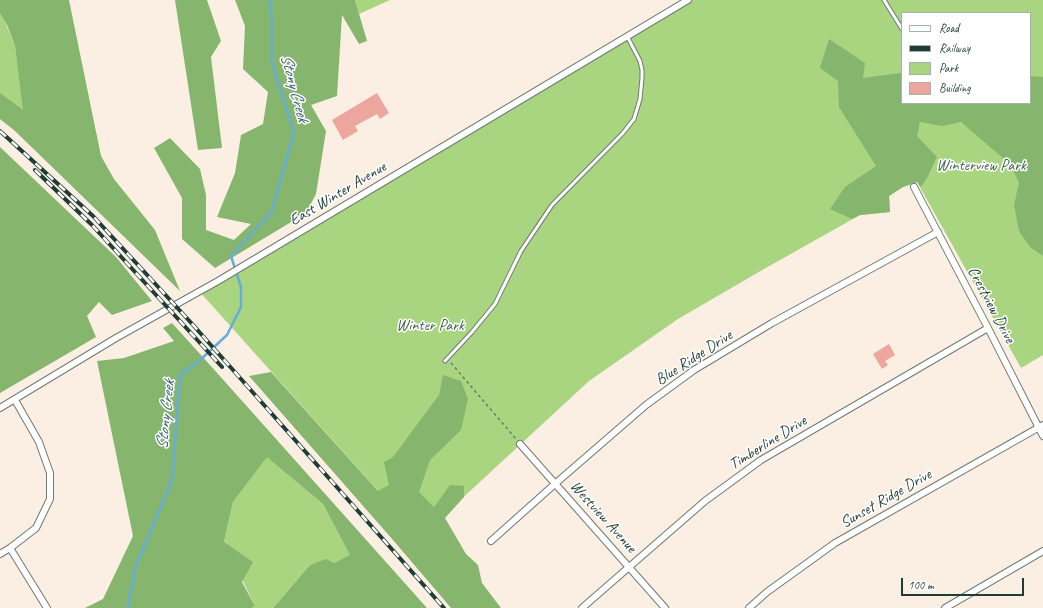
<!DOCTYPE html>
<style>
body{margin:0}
#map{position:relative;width:1043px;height:608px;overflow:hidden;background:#faefe2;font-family:Caveat,sans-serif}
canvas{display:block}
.legend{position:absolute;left:901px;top:12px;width:130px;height:92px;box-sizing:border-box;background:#fff;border:1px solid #a5b1ae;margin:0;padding:5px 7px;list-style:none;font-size:12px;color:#1f3d34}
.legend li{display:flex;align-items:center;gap:8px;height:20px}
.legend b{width:20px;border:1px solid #a5b1ae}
.scale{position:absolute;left:901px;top:578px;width:123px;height:18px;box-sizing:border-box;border:2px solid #1f3d34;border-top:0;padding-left:5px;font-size:12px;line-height:14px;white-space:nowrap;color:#1f3d34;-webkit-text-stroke:3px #fff;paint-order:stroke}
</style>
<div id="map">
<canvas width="1043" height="608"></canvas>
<ul class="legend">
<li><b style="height:5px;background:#fff"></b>Road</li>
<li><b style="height:5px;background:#1f3d34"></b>Railway</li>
<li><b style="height:11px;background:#a9d480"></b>Park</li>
<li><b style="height:11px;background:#eda69e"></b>Building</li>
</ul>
<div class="scale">100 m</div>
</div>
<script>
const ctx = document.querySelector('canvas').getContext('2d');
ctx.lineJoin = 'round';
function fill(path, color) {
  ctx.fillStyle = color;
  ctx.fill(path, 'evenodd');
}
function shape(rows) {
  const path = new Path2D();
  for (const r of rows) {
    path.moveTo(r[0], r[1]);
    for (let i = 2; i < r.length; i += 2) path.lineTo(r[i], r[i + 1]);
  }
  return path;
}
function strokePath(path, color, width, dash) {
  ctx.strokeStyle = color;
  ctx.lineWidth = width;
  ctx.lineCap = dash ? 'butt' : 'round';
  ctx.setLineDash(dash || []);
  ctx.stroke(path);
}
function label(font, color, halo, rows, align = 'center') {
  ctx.font = font + ' Caveat,sans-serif';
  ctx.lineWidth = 3;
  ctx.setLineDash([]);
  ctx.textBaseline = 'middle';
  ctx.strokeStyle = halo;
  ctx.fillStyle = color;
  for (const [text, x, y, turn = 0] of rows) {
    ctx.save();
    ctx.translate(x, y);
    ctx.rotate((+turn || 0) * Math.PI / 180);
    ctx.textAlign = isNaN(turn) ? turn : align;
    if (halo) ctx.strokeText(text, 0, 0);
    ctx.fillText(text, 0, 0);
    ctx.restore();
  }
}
const green = shape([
 [355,0,390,0,359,14],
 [688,0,1043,0,1043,355,1021,368,917,182,903,187,889,196,890,212,860,215,764,269,678,319,589,381,456,504,424,542,199,291],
 [902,13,1030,13,1030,103,902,103],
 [0,10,15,46,25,118,0,98],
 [267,456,323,504,351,556,334,563,310,565,273,608,252,608,255,606,224,542,233,502]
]);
const forest = shape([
 [0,0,69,0,101,156,114,179,155,230,180,291,15,131,0,119,0,93,23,110,15,46,7,25,0,13],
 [175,0,207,0,221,41,211,57,222,148,198,150],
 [235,0,355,0,367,41,359,44,342,15,337,96,311,105,326,131,316,194,306,213,215,268,182,239,182,198,154,148,170,138,200,169,206,195,206,230,234,240,251,224,217,217,235,173,241,135,263,124,268,92,243,69,245,26],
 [829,39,865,63,863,78,900,73,902,74,902,103,1030,103,1030,76,1043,77,1043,256,1030,247,1019,231,1014,205,1019,183,1011,165,961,122,942,126,920,122,917,136,937,157,928,176,921,187,917,182,903,187,889,196,890,212,860,215,852,219,830,209,845,187,876,166,839,107,838,81,820,68],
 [0,147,116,257,152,301,112,315,99,302,87,316,96,337,0,393],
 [172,323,210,365,427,608,273,608,310,565,326,559,334,563,350,555,323,504,267,457,233,502,224,542,253,562,242,582,255,606,252,608,85,608,103,599,133,536,97,361,124,358,174,341,163,328],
 [271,372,378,491,389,485,384,462,393,457,439,395,443,375,461,381,468,399,461,430,430,460,419,492,434,507,450,485,464,486,464,497,445,518,466,554,478,565,482,583,501,608,451,608,393,540,249,376]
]);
const stream = shape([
 [128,608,135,569,172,480,180,375,198,362,227,335,241,307,241,287,231,256,271,213,294,133,272,63,272,23,270,0]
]);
const building = shape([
 [377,93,389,113,380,119,377,114,355,126,358,131,343,140,332,120],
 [889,344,895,355,885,361,888,365,882,369,873,354]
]);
const path = shape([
 [451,363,516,439]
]);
const service = shape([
 [884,0,902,29],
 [445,361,472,332,495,304,521,251,552,205,623,133,634,119,640,99,642,78,642,70,640,61,627,36]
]);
const minor = shape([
 [914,187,988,328,1043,436],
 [0,408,116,338,218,281,688,0],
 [520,444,665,608],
 [491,541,556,483,646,405,694,370,772,323,938,232],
 [10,548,47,608],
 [0,554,10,548,36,528,50,499,50,473,39,442,15,400],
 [582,608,705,501,761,460,988,328],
 [749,608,767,592,835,543,1043,425],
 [945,608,1043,551]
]);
const rail = shape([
 [0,131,93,216,194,326,444,608],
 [35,170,92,225,222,367]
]);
const parkNames = [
 ["Winterview Park",981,166],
 ["Winter Park",430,326]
];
const streetNames = [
 ["East Winter Avenue",338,194,-31],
 ["Crestview Drive",991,305,62],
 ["Blue Ridge Drive",694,358,-33],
 ["Timberline Drive",768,443,-32],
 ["Sunset Ridge Drive",886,499,-30],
 ["Westview Avenue",603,517,48]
];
const waterNames = [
 ["Stony Creek",294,88,75],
 ["Stony Creek",166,415,-84]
];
fill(green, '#a9d480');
fill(forest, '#86b66e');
strokePath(stream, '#65addc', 2.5);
fill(building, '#eda69e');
strokePath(service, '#6c7b71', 5);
strokePath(minor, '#6c7b71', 8);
strokePath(path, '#6c7b71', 1.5, [3, 3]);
strokePath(service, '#fff', 3);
strokePath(minor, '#fff', 6);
strokePath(rail, '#1f3d34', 4);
strokePath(rail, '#fff', 2.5, [8]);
label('16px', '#426347', '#fff', parkNames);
label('16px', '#1f3d34', '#fff', streetNames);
label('italic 17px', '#38646f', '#fff', waterNames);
</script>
